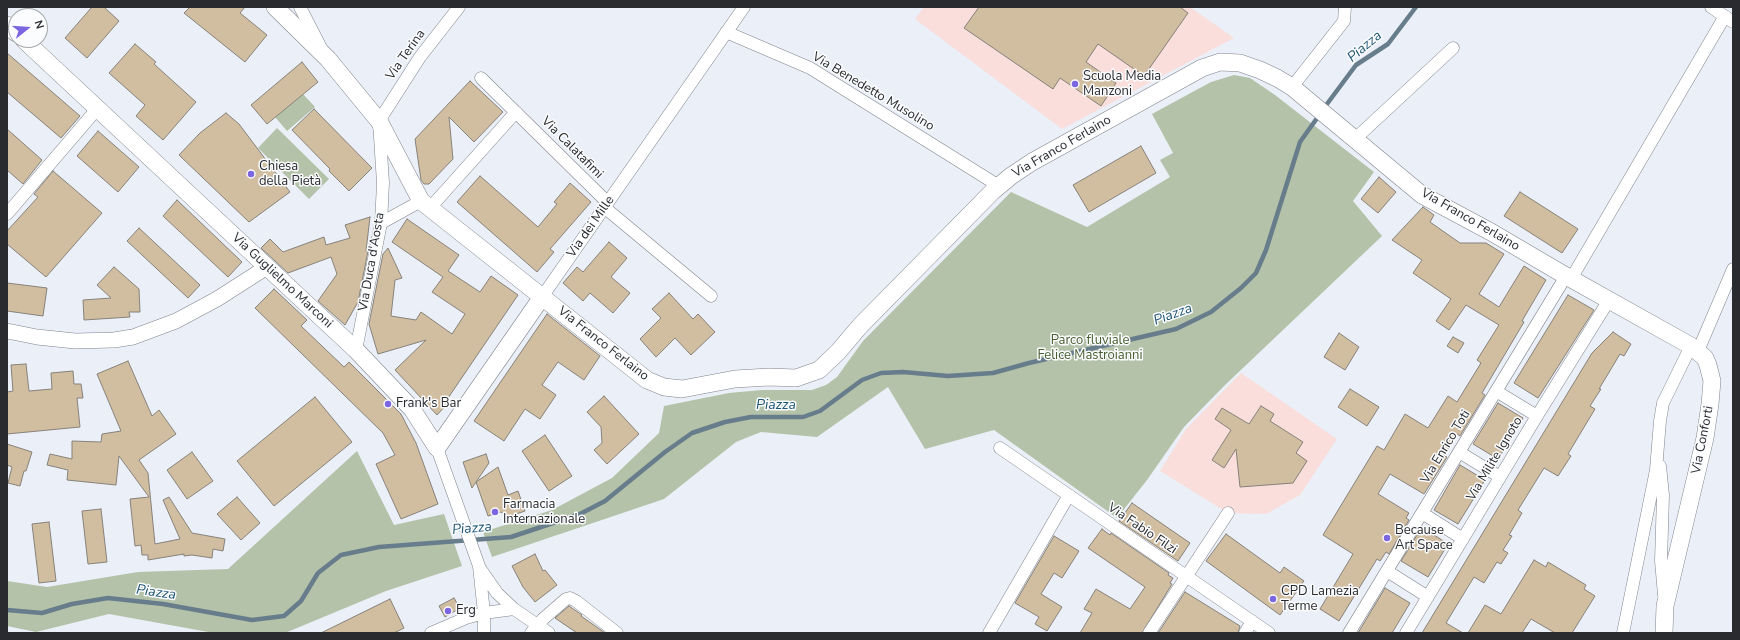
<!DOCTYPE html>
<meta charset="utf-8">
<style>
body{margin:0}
#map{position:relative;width:1740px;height:640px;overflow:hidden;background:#ebeff7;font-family:"Nunito Sans",sans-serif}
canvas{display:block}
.frame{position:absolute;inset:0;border:8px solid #292b2e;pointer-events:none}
.north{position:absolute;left:8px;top:8px;width:40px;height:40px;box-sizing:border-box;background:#fbfcfe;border:1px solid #a7a8ab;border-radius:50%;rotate:73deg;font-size:11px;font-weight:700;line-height:16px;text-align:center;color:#292b2e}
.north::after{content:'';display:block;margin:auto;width:14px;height:18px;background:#7c65e0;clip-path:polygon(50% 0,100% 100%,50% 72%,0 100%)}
</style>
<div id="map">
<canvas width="1740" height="640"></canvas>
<div class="frame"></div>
<div class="north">N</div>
</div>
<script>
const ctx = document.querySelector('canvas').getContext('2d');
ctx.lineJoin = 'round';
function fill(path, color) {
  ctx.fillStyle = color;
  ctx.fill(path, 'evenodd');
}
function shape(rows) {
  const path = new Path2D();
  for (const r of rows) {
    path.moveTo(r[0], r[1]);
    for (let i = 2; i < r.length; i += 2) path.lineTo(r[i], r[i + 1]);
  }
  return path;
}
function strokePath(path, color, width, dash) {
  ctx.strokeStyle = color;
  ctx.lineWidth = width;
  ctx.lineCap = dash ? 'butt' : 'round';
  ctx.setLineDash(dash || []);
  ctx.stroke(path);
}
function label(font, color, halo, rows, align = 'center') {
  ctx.font = font + ' "Nunito Sans",sans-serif';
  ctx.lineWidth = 3;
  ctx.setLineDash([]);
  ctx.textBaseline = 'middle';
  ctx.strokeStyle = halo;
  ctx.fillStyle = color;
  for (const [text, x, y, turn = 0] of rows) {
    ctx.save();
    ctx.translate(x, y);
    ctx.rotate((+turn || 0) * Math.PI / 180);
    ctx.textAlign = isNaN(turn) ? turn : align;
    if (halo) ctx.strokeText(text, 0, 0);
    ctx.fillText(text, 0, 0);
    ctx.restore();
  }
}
const education = shape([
 [924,7,1190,7,1234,38,1062,129,915,19],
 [1241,373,1337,439,1300,495,1266,514,1228,513,1160,471,1186,429]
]);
const green = shape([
 [1234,75,1250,78,1275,95,1374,172,1353,201,1382,236,1224,386,1184,427,1147,480,1117,518,994,430,925,449,888,387,817,437,761,432,736,442,664,499,492,557,483,532,552,510,612,478,659,433,664,406,729,393,762,390,812,390,826,385,837,377,863,341,1011,192,1087,227,1170,177,1160,160,1173,153,1152,114,1211,82],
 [303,94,315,107,287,131,275,117],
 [277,128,329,179,309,199,258,148],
 [357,451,394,525,444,514,462,566,386,591,285,633,214,633,109,614,36,632,7,626,7,581,47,587,138,572,228,569]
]);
const stream = shape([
 [1324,108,1356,65,1388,44,1416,7],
 [7,610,42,613,72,604,108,598,163,604,252,620,284,616,301,601,318,573,341,555,379,547,511,537,580,514,605,501,665,452,692,433,725,422,751,417,803,417,820,411,862,380,881,373,903,372,948,376,993,373,1029,363,1176,329,1211,312,1241,288,1256,273,1266,250,1300,142,1320,114]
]);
const building = shape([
 [92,7,104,7,119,21,87,58,65,38,92,7],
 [190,7,245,7,240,13,267,35,245,62,184,13,190,7],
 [979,7,1180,7,1188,13,1144,76,1098,44,1086,62,1116,83,1101,106,1060,78,1053,89,964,28,979,7],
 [135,44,156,62,154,64,196,102,163,140,136,116,145,105,109,73,135,44],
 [7,53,80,116,61,138,7,92,7,53],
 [302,62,318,82,267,124,251,105,302,62],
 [470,81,503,112,474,142,449,117,453,159,429,184,424,184,421,180,415,139,470,81],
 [314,109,372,168,349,191,329,171,330,169,292,130,314,109],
 [226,113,239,124,290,192,249,222,179,155,200,133,226,113],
 [7,129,42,160,23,184,7,170,7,129],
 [98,131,139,167,118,192,77,156,98,131],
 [1141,146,1156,173,1089,212,1073,185,1141,146],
 [53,171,102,213,46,277,7,244,7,231,38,197,34,194,53,171],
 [480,176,538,227,557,204,554,202,570,183,591,202,550,249,554,252,537,272,457,202,480,176],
 [1379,177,1396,192,1378,213,1361,199,1379,177],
 [1520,192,1578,229,1562,253,1504,216,1520,192],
 [177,200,242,262,228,277,163,216,177,200],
 [1423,207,1434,215,1430,222,1460,243,1486,243,1504,254,1479,294,1499,307,1524,266,1546,280,1522,321,1524,322,1482,393,1485,395,1460,436,1457,434,1444,456,1447,457,1424,494,1390,474,1378,494,1409,513,1406,518,1409,520,1389,554,1386,552,1380,561,1377,559,1339,621,1320,609,1353,554,1323,535,1377,446,1384,450,1405,414,1428,428,1448,396,1457,402,1481,363,1477,360,1499,325,1466,305,1449,330,1436,321,1451,299,1413,273,1422,260,1392,240,1423,207],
 [370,217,366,251,368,251,358,302,345,325,318,301,337,274,331,257,288,273,261,248,270,239,283,252,324,237,326,245,350,238,345,225,370,217],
 [407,219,459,255,448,271,480,292,491,276,518,295,446,401,448,403,437,415,395,370,426,340,378,354,369,324,383,254,388,248,402,278,395,280,391,316,416,320,421,312,452,334,465,314,432,292,443,277,392,242,407,219],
 [139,228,200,285,188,298,127,241,139,228],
 [609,242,627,258,611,277,630,293,613,313,590,293,583,301,563,283,577,267,583,272,609,242],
 [114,267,139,289,140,312,129,312,130,317,84,320,83,300,111,298,97,285,114,267],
 [7,283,47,288,43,316,7,311,7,283],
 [274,289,307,320,301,326,344,367,349,362,401,414,416,443,438,504,401,519,376,464,395,455,383,433,255,308,274,289],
 [669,293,693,319,698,314,715,332,691,355,675,338,656,357,640,339,661,318,652,309,669,293],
 [1568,295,1594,310,1538,398,1514,383,1568,295],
 [547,314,600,356,584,380,558,362,542,385,556,395,540,419,525,409,504,441,474,421,547,314],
 [1613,332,1631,344,1624,356,1620,354,1599,389,1601,389,1590,406,1595,409,1568,454,1571,456,1558,476,1544,468,1518,510,1522,513,1509,535,1512,536,1503,550,1508,553,1501,564,1497,562,1484,583,1474,577,1446,623,1463,633,1422,633,1592,353,1613,332],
 [1339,333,1359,347,1345,370,1324,357,1339,333],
 [1453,337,1464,343,1458,353,1447,346,1453,337],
 [128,361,152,416,159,410,176,434,139,460,148,473,155,544,180,539,163,500,169,497,192,533,225,539,223,551,213,549,212,558,192,555,184,556,184,554,148,560,148,555,142,555,141,545,135,546,130,499,149,497,119,456,116,485,67,480,68,470,47,465,50,454,72,459,72,441,101,442,102,434,121,431,97,374,128,361],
 [26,364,29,391,52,389,51,373,73,371,74,384,81,384,83,398,77,398,80,427,7,434,7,392,13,391,11,365,26,364],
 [1350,389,1379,407,1367,426,1338,407,1350,389],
 [604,396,639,434,607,464,594,450,602,443,601,427,587,412,604,396],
 [315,397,352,442,274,506,237,461,315,397],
 [1498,403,1523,418,1498,459,1473,444,1498,403],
 [1261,406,1274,414,1270,421,1303,442,1296,453,1307,461,1293,483,1240,487,1236,449,1224,468,1212,460,1231,430,1215,419,1222,408,1249,424,1261,406],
 [545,435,572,476,549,491,522,451,545,435],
 [7,444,32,452,26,471,24,471,20,486,8,483,12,467,7,465,7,444],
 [192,452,213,481,187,499,167,470,192,452],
 [486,454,489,463,476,482,498,467,508,495,518,491,525,511,508,517,501,512,488,516,476,482,472,488,463,462,486,454],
 [1460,465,1485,480,1458,524,1434,510,1460,465],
 [237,497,260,523,241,540,217,514,237,497],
 [1132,503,1190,543,1178,561,1119,521,1132,503],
 [101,509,107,562,88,564,82,511,101,509],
 [49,522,56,581,39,583,32,524,49,522],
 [1422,527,1448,544,1428,577,1401,561,1422,527],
 [1102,529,1110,535,1111,533,1169,573,1168,575,1173,578,1170,583,1172,584,1142,633,1080,633,1092,613,1084,609,1096,589,1130,609,1145,587,1088,548,1102,529],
 [1226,534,1280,573,1284,567,1304,581,1280,615,1206,561,1226,534],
 [1054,536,1079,551,1062,578,1054,573,1041,594,1062,607,1047,631,1035,624,1039,617,1015,603,1054,536],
 [535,554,543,571,545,570,557,585,535,602,523,587,512,566,535,554],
 [1534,560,1546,567,1548,562,1586,585,1584,589,1595,596,1572,633,1555,633,1531,619,1522,633,1468,633,1485,605,1501,614,1534,560],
 [1385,588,1410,603,1392,633,1358,633,1385,588],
 [1185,592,1240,626,1238,633,1158,633,1185,592],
 [454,598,460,608,445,617,439,606,454,598],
 [390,599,404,628,394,633,321,633,390,599],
 [569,606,582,615,581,616,605,633,577,633,555,618,569,606]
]);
const minor = shape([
 [300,7,321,48],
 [1711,7,1733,22],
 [726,32,810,68,999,186],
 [481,78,608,203],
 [1292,87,1344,21,1345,7],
 [1355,139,1453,48],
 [604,207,711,296],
 [430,208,516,112],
 [7,214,97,109],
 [381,223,421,201],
 [1571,279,1725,16],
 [542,297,744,7],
 [356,350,381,223,383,183,379,121,420,57,459,7],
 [1698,351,1733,269],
 [1496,391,1537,416],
 [437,448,479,566,484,613,484,633],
 [1000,448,1269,633],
 [1459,452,1500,477],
 [1660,466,1663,495,1661,561,1664,595],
 [1422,513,1463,539],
 [479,567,497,593,514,609,549,633],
 [1387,571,1428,597],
 [431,633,466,618,484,613,514,609],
 [531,633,543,619,566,599,570,598,576,601,617,633],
 [989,633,1069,495],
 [1149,633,1228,513],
 [1245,633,1252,621],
 [1349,633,1566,276],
 [1406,633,1537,416,1609,300],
 [1623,633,1656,470,1660,421,1663,403,1691,346]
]);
const tertiary = shape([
 [7,331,37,337,75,341,114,340,133,337,176,321,217,299,267,267]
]);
const secondary = shape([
 [275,7,328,59,379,121,421,201,647,380,664,387,682,389,735,379,769,377,796,378,819,370,838,352,860,326,993,191,1011,176,1032,162,1202,68,1220,62,1240,63,1260,70,1277,78,1292,87,1422,195,1491,232,1566,276,1691,346,1705,358,1708,365,1712,381,1710,404,1705,438,1665,606,1664,633],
 [7,25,16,33],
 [24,40,356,350,412,409,437,448,542,297]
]);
const markers = [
 [1075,84,4,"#7c65e0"],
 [251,174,4,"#7c65e0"],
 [388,404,4,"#7c65e0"],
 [495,512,4,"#7c65e0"],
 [1387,538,4,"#7c65e0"],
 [1273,599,4,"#7c65e0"],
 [448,611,4,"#7c65e0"]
];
const streetNames = [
 ["Via Terina",406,55,-55],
 ["Via Benedetto Musolino",873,92,31],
 ["Via Franco Ferlaino",1062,147,-30],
 ["Via Calatafimi",572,148,45],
 ["Via Franco Ferlaino",1470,220,30],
 ["Via dei Mille",591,227,-55],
 ["Via Duca d'Aosta",372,262,-80],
 ["Via Guglielmo Marconi",282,281,43],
 ["Via Franco Ferlaino",603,344,38],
 ["Via Conforti",1703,440,-79],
 ["Via Enrico Toti",1446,447,-59],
 ["Via Milite Ignoto",1495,459,-59],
 ["Via Fabio Filzi",1142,529,34]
];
const poiNames = [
 ["Scuola Media",1083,77],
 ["Manzoni",1083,92],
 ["Chiesa",259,167],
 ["della Pietà",259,182],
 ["Frank's Bar",396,404],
 ["Farmacia",503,505],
 ["Internazionale",503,520],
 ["Because",1395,531],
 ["Art Space",1395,546],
 ["CPD Lamezia",1281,592],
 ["Terme",1281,607],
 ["Erg",456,611]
];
const parkNames = [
 ["Parco fluviale",1090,341],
 ["Felice Mastroianni",1090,356]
];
const waterNames = [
 ["Piazza",1365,47,-40],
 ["Piazza",1173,315,-20],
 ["Piazza",776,406],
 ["Piazza",472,529,-5],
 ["Piazza",156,593,8]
];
fill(education, '#f9dedb');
fill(green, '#b4c2a9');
strokePath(stream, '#677d8c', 4.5);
fill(building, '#d1bea0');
strokePath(building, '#86817a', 1);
strokePath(minor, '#7f838b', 13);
strokePath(tertiary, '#7f838b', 16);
strokePath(secondary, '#7f838b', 18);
strokePath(minor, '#fff', 12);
strokePath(tertiary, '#fff', 15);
strokePath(secondary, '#fff', 17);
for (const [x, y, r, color] of markers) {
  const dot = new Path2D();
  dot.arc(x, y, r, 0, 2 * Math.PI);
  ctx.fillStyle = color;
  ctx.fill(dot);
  strokePath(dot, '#fbfcfe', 1.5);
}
label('13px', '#292b2e', '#fbfcfe', streetNames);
label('13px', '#292b2e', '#fbfcfe', poiNames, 'left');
label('13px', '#475e2f', '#fbfcfe', parkNames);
label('italic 14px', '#205775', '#fbfcfe', waterNames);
</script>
